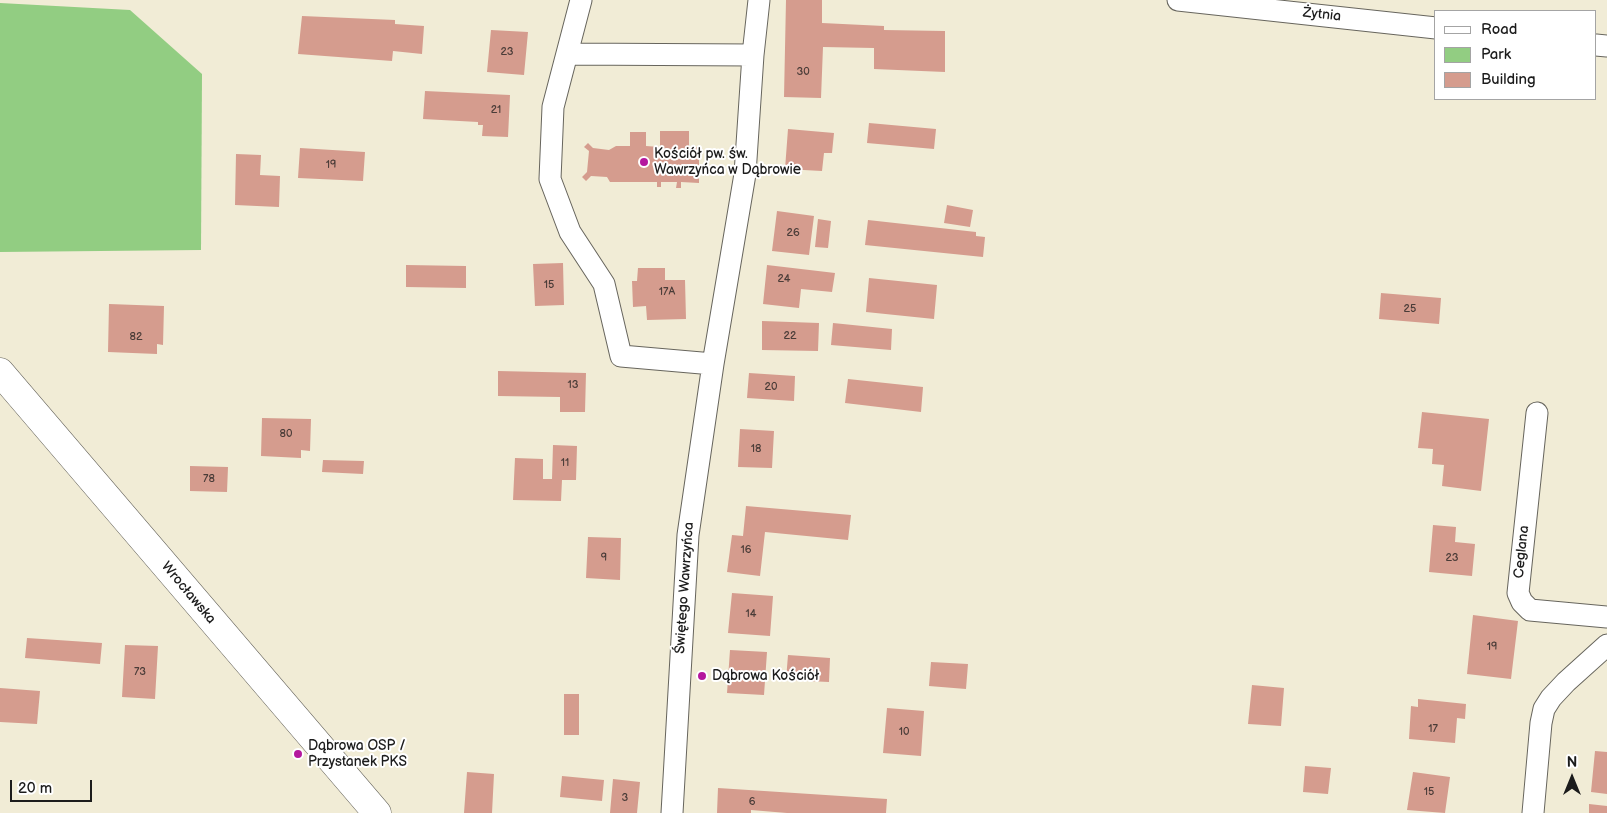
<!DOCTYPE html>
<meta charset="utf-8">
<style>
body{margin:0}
#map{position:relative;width:1607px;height:813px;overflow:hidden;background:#f1ecd6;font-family:"Balsamiq Sans",sans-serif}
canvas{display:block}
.legend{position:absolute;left:1434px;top:10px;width:162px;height:90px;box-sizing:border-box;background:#fff;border:1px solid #a4a4a4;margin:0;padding:6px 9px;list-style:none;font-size:15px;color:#1c1c1c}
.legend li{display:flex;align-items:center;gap:10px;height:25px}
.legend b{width:25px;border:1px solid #a4a4a4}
.north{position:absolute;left:1547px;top:753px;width:50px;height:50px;-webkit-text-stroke:4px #fff;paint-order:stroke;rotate:0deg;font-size:14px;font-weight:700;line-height:20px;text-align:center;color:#1c1c1c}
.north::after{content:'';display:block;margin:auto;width:18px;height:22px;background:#1c1c1c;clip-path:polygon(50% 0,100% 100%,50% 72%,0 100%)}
.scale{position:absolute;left:10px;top:780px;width:82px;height:22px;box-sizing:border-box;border:2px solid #1c1c1c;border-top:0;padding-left:6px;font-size:15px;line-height:18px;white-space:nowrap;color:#1c1c1c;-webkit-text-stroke:4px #fff;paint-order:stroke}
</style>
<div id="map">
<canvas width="1607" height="813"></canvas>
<ul class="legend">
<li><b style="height:6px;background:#fff"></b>Road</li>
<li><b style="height:14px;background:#92cd82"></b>Park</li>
<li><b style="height:14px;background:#d59c8e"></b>Building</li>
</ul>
<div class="north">N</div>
<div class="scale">20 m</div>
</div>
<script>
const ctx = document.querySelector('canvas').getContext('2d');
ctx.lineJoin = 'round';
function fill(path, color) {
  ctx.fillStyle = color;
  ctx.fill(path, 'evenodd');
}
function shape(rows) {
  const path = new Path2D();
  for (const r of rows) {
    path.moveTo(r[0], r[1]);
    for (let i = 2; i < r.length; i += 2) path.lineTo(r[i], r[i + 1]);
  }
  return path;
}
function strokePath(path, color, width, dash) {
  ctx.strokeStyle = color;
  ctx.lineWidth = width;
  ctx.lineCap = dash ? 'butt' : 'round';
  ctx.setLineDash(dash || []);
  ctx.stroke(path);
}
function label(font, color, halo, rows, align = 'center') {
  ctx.font = font + ' "Balsamiq Sans",sans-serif';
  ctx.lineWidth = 4;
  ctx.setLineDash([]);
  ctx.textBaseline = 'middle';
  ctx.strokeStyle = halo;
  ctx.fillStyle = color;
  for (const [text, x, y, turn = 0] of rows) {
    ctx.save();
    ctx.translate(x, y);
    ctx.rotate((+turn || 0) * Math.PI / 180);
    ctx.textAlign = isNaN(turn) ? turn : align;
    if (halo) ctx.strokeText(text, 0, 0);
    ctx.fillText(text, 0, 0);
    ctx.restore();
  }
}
const green = shape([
 [0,3,130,10,202,74,201,250,0,252]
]);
const building = shape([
 [786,0,822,0,822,23,884,26,884,30,945,31,945,72,874,69,874,48,823,47,821,98,784,97],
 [302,16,395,20,395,24,424,26,422,54,393,51,392,61,298,54],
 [491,30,528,32,524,75,487,72],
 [425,91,510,95,508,137,482,136,483,125,478,125,478,122,423,119],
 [869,123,936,129,934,149,867,143],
 [788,129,834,133,832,153,824,153,822,171,785,169],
 [660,131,689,131,689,147,699,147,699,183,681,182,681,188,676,188,677,182,661,182,661,187,657,187,657,182,610,182,607,177,591,176,586,181,582,177,587,172,589,151,584,147,588,143,593,148,609,150,616,146,630,146,630,132,646,132,646,146,660,147],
 [300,148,365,152,363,181,298,178],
 [236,154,261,155,260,175,280,176,279,207,235,205],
 [947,205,973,210,970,227,944,223],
 [777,211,814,216,809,255,772,251],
 [818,219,831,221,828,248,815,247],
 [868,220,976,232,976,236,985,237,983,257,865,245],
 [563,263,564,305,535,306,533,264],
 [406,265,466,266,466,288,406,287],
 [767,265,835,273,832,292,801,289,799,308,763,304],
 [638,268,665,268,665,280,685,280,686,319,647,320,646,306,633,307,632,281,637,281],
 [869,278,937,285,934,319,866,312],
 [1381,293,1441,298,1439,324,1379,319],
 [109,304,164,306,163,345,157,344,157,354,108,352],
 [762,321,819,323,818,351,762,350],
 [833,323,892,329,891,350,831,345],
 [498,371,586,373,585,412,560,412,560,397,498,396],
 [749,373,795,376,794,401,747,398],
 [848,379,923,387,921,412,845,403],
 [1422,412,1489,419,1481,491,1442,486,1444,465,1432,464,1433,449,1418,448],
 [262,418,311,419,310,451,301,450,301,458,261,456],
 [740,429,774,431,772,468,738,467],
 [553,445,577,446,576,480,562,480,561,501,513,500,515,458,543,459,543,479,552,479],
 [323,460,364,461,363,474,322,472],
 [190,466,228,467,227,492,190,491],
 [746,506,851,515,848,540,765,532,760,576,727,572,732,535,743,536],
 [1433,525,1456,527,1455,542,1475,544,1472,576,1429,572],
 [588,537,621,538,620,580,586,578],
 [732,593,773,596,770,636,728,633],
 [1473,615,1518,621,1511,679,1467,674],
 [27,638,102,643,100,664,25,658],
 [125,645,158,646,155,699,122,697],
 [730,650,767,652,764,695,727,693],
 [788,655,830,658,829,682,786,680],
 [931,662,968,664,966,689,929,686],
 [1252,685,1284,688,1281,726,1248,724],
 [0,688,40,691,37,724,0,722],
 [564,694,579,694,579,735,564,735],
 [1418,699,1466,704,1465,719,1457,718,1455,743,1409,739,1411,706,1418,707],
 [887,708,924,711,921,756,883,753],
 [1595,751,1607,752,1607,794,1591,792],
 [1305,766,1331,768,1328,794,1303,792],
 [467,772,494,774,492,813,464,813],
 [1413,772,1450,777,1445,813,1407,810],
 [562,776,604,780,602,801,560,797],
 [613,779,640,782,637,813,610,813],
 [718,788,887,799,886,813,787,813,751,810,751,813,717,813],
 [1589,804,1607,806,1607,813,1589,813]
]);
const street = shape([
 [581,0,553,107,550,179,570,232,604,284,621,356,713,364],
 [1178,0,1436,28],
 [1596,45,1607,46],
 [567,54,753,55],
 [1537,413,1518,593,1522,602,1530,610,1607,617],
 [672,813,688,535,713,364,745,174,753,55,759,0],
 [1533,813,1541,723,1544,709,1551,698,1566,682,1607,645]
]);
const secondary = shape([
 [0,372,377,813]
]);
const markers = [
 [644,162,5,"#b5179e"],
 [702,676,5,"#b5179e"],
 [298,754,5,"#b5179e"]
];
const numberNames = [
 ["23",507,52],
 ["30",803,72],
 ["21",496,110],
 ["19",331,165],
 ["26",793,233],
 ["24",784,279],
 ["15",549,285],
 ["17A",667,292],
 ["25",1410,309],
 ["22",790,336],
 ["82",136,337],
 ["13",573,385],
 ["20",771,387],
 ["80",286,434],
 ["18",756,449],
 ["11",565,463],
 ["78",209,479],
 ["16",746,550],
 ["9",604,558],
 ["23",1452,558],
 ["14",751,614],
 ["19",1492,647],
 ["73",140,672],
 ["17",1433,729],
 ["10",904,732],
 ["15",1429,792],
 ["3",625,798],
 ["6",752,802]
];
const streetNames = [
 ["Żytnia",1322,15,6],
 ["Ceglana",1522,552,-84],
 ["Świętego Wawrzyńca",685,588,-86],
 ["Wrocławska",188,593,50]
];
const poiNames = [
 ["Kościół pw. św.",654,154],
 ["Wawrzyńca w Dąbrowie",654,170],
 ["Dąbrowa Kościół",712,676],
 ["Dąbrowa OSP /",308,746],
 ["Przystanek PKS",308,762]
];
fill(green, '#92cd82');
fill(building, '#d59c8e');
strokePath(street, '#67655d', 23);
strokePath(secondary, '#67655d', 29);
strokePath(street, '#fff', 21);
strokePath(secondary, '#fff', 28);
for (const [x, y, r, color] of markers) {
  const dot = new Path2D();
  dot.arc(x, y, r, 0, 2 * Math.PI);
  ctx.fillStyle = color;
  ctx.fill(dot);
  strokePath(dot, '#fff', 2);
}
label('11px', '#4a3c38', null, numberNames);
label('14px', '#1c1c1c', '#fff', streetNames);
label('14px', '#1c1c1c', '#fff', poiNames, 'left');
</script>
